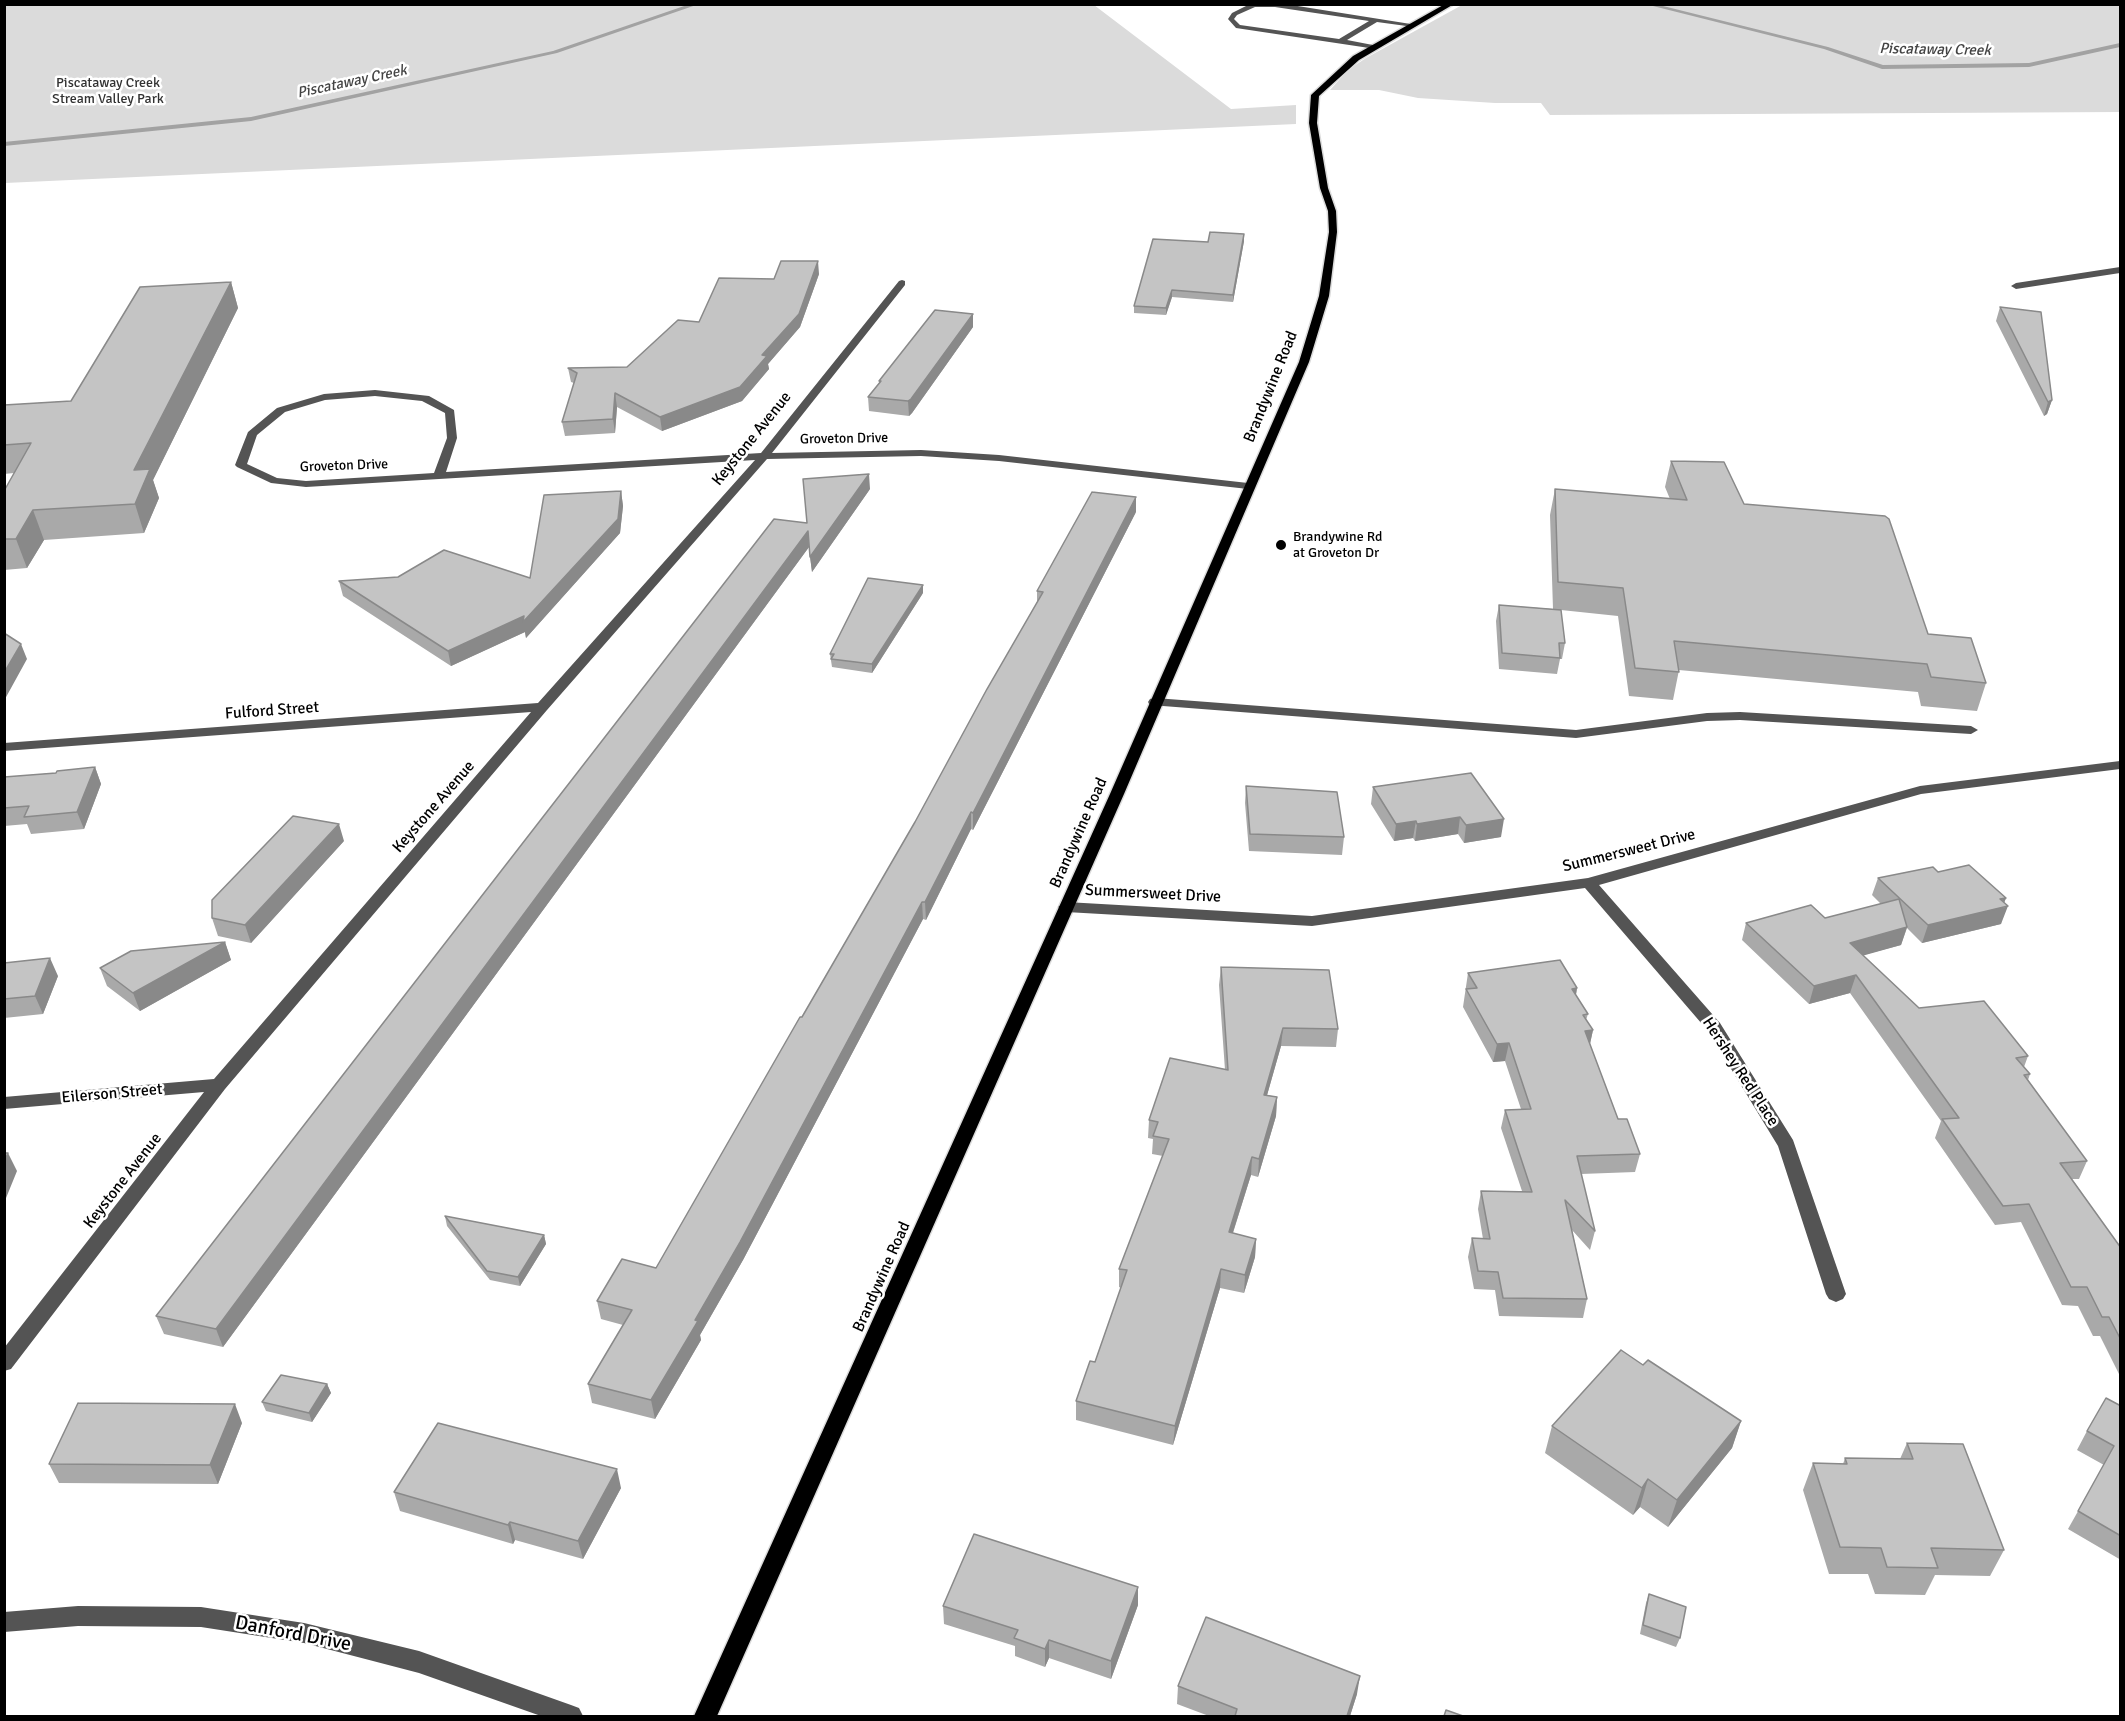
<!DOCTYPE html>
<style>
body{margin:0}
#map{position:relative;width:2125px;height:1721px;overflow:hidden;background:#fff;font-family:Signika,sans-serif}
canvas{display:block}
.frame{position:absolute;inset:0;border:6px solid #000;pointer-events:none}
</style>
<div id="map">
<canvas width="2125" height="1721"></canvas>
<div class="frame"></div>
</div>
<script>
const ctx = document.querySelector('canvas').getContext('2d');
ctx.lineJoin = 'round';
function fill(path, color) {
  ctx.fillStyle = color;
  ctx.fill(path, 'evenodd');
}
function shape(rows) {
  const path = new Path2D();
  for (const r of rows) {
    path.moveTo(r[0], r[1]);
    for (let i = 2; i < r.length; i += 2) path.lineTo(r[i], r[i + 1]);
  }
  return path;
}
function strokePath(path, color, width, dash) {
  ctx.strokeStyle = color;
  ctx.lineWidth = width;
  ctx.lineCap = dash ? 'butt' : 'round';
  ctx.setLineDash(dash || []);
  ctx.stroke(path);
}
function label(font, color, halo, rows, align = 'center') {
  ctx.font = font + ' Signika,sans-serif';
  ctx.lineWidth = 5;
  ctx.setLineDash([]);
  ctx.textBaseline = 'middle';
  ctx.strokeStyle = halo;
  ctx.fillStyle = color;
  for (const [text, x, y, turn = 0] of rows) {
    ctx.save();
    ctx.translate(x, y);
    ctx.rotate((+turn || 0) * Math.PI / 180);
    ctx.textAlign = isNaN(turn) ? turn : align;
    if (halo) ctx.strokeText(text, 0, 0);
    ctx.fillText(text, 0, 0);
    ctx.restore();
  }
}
const green = shape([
 [4,5,1094,5,1231,109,1296,105,1296,124,5,183],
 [1462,5,2120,5,2120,112,1550,115,1541,103,1495,103,1418,98,1379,90,1330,90,1348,70,1366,58]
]);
const stream = shape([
 [690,4,699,4,557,53,251,121,4,146,4,142,251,117,553,51,690,4],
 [1645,4,1655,4,1828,47,1883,65,2029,63,2120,43,2120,47,2029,67,1882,69,1824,49,1645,4]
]);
const minor = shape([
 [1250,4,1285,4,1417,25,1414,27,1377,22,1347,40,1378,46,1376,49,1236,28,1228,19,1232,13,1250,4],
 [1255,7,1275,7,1369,21,1339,39,1240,25,1234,19,1237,15,1255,7],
 [2120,267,2120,273,2016,289,2011,286,2016,283,2120,267],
 [902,280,905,281,905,285,772,453,921,450,999,455,1248,483,1254,486,1248,489,999,461,921,456,767,459,547,710,225,1089,11,1369,4,1371,4,1348,204,1092,4,1109,4,1097,214,1079,531,712,4,751,4,743,538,703,755,460,306,487,271,483,237,467,235,465,248,432,277,408,324,394,375,390,429,396,454,410,457,438,446,472,761,453,899,281,902,280],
 [375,396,422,401,445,413,447,438,434,473,306,481,277,478,247,464,257,435,285,412,325,400,375,396],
 [1155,698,1576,730,1707,713,1740,712,1971,726,1978,730,1971,734,1740,720,1707,721,1576,738,1150,705,1148,702,1150,699,1155,698],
 [2120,761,2120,769,1921,794,1599,885,1720,1023,1793,1140,1846,1294,1843,1299,1836,1302,1829,1299,1826,1294,1778,1146,1708,1031,1585,888,1312,926,1066,912,1058,907,1066,902,1312,916,1588,878,1920,786,2120,761],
 [78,1606,201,1607,304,1623,419,1651,571,1705,579,1708,583,1716,541,1716,419,1673,304,1643,201,1627,78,1626,4,1632,4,1612,78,1606]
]);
const major = shape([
 [1445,4,1454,4,1359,60,1319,96,1317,123,1328,188,1336,211,1337,232,1329,296,1309,362,1124,794,717,1716,694,1716,1110,794,1299,362,1319,296,1329,232,1328,211,1320,188,1309,123,1311,95,1353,56,1445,4]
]);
const wall = shape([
 [1244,241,1233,302,1172,297,1166,315,1134,313,1134,306,1208,242],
 [819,274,800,327,768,364,769,369,742,401,662,431,617,407,615,433,565,436,562,422,574,383,571,382,568,368,627,367,699,322,774,279],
 [231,282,238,308,153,480,159,498,144,533,44,540,27,568,4,570,4,491,14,473,4,474,4,405,71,401],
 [2000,307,2052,400,2047,414,2044,416,1996,321],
 [973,314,973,327,912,413,909,416,869,411,868,397,879,383,879,381],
 [1671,461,1744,504,1928,634,1986,683,1977,711,1921,706,1918,692,1679,670,1673,700,1629,696,1618,616,1561,610,1565,643,1562,659,1560,659,1557,674,1499,669,1496,621,1499,605,1553,609,1550,515,1555,489,1670,499,1665,487],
 [870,489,812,572,809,547,223,1347,164,1334,156,1316,807,523],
 [621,491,623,506,620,533,526,638,525,632,451,666,343,596,339,581,530,578],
 [1136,512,973,830,971,829,926,920,923,919,743,1260,700,1335,701,1340,655,1419,592,1403,588,1384,623,1325,601,1319,597,1301,656,1268,915,822,1037,602,1037,591],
 [923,593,872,673,832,667,830,654],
 [95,767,101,784,84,829,31,834,27,824,4,826,4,777,56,773],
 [1471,773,1501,837,1464,843,1458,834,1415,841,1413,838,1394,841,1371,804,1373,787],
 [1246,786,1344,837,1342,855,1249,851,1245,803],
 [344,841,251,943,218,936,212,918],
 [1938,872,2006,898,2004,903,2001,924,1922,943,1907,928,1901,945,1863,955,1919,1008,2028,1056,2024,1067,2030,1074,2028,1080,2087,1161,2079,1179,2072,1179,2121,1248,2121,1378,2100,1336,2093,1336,2078,1306,2062,1305,2021,1222,1995,1225,1935,1138,1941,1121,1850,993,1809,1004,1742,940,1746,923,1825,918,1881,904,1872,895,1878,878],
 [225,942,231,960,140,1011,107,986,100,968],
 [4,963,58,976,43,1014,4,1018],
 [1221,967,1338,1029,1336,1047,1281,1046,1267,1095,1277,1097,1276,1116,1258,1177,1251,1175,1233,1233,1256,1239,1255,1257,1244,1293,1220,1288,1173,1445,1076,1420,1076,1401,1095,1362,1121,1288,1119,1287,1119,1269,1163,1156,1152,1154,1153,1139,1148,1138,1149,1120,1225,1070,1219,985],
 [1468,973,1577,988,1576,995,1588,1014,1586,1020,1593,1030,1590,1044,1618,1119,1640,1154,1635,1172,1581,1174,1595,1231,1590,1250,1572,1230,1587,1299,1583,1318,1499,1316,1495,1290,1474,1289,1468,1257,1472,1238,1483,1239,1478,1209,1481,1191,1522,1191,1501,1128,1505,1110,1521,1109,1505,1061,1493,1062,1463,1007],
 [445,1216,544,1235,546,1244,520,1286,490,1280,447,1226],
 [1643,1365,1741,1421,1732,1448,1668,1527,1640,1507,1633,1515,1545,1453,1552,1426],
 [327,1384,331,1393,312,1422,266,1411,262,1402],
 [2121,1406,2121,1560,2068,1529,2104,1465,2077,1450,2087,1431],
 [242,1423,218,1484,59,1483,49,1464],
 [1907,1443,2004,1550,1990,1576,1935,1575,1925,1595,1875,1594,1868,1574,1829,1574,1803,1490,1813,1463,1843,1464,1845,1458,1900,1459],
 [621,1488,583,1559,515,1540,513,1544,400,1511,394,1492],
 [1649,1594,1680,1638,1676,1647,1640,1634,1646,1603],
 [1138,1605,1111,1679,1049,1658,1045,1667,1015,1656,1015,1646,944,1624,943,1606],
 [1178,1686,1357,1694,1350,1716,1209,1716,1177,1704]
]);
const shadedWall = shape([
 [1244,234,1244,241,1233,302,1233,295],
 [818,261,819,274,800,327,768,364,769,369,742,401,662,431,660,417,762,355],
 [231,282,238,308,153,480,159,498,144,533,135,504,134,470],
 [1172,290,1172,297,1166,315,1166,308],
 [973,314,973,327,912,413,909,416,908,401],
 [615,393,617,407,615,433,613,419],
 [2052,400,2047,414,2044,416,2048,402],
 [869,474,870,489,812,572,810,557],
 [621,491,623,506,620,533,526,638,525,632,451,666,448,651,524,616],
 [1136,497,1136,512,973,830,973,813],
 [33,510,44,540,27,568,16,539],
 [808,531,809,547,223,1347,216,1329],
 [923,585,923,593,872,673,872,664],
 [21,644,27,659,5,699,4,673],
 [95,767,101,784,84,829,77,812],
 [971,812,971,829,926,920,925,902],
 [1460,817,1458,834,1415,841,1417,824],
 [1504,819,1501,837,1464,843,1466,825],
 [1416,821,1413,838,1394,841,1396,824],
 [339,824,344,841,251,943,245,925],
 [2006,898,2002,908,2008,906,2001,924,1922,943,1928,925],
 [922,902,923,919,743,1260,700,1335,701,1340,655,1419,651,1400],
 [1907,927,1901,945,1844,961,1850,943],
 [225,942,231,960,140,1011,133,993],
 [50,958,58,976,43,1014,35,996],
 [1856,975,1850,993,1809,1004,1814,986],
 [1577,988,1574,1006,1572,989],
 [1283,1028,1281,1046,1262,1113,1264,1095],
 [1593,1030,1589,1048,1585,1031],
 [1509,1043,1505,1061,1493,1062,1497,1044],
 [1277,1097,1276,1116,1258,1177,1259,1159],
 [8,1153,17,1171,4,1203,4,1162],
 [1252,1157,1251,1175,1227,1251,1229,1232],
 [544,1235,546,1244,520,1286,518,1277],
 [1256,1239,1255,1257,1244,1293,1245,1275],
 [1221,1269,1220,1288,1173,1445,1175,1426],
 [327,1384,331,1393,312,1422,309,1413],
 [235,1404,242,1423,218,1484,210,1465],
 [1741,1421,1732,1448,1668,1527,1677,1500],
 [617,1469,621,1488,583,1559,578,1541],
 [1648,1479,1640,1507,1633,1515,1642,1488],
 [510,1522,515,1540,513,1544,508,1525],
 [1138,1587,1138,1605,1111,1679,1111,1661],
 [1049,1640,1049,1658,1045,1667,1045,1649],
 [1360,1676,1357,1694,1350,1716,1347,1716]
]);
const building = shape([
 [1210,232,1244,234,1233,295,1172,290,1166,308,1134,306,1153,239,1208,242,1210,232],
 [781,261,818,261,799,314,762,355,767,356,740,387,660,417,615,393,613,419,562,422,577,373,568,368,627,367,678,320,699,322,719,278,774,279,781,261],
 [231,282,134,470,150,469,135,504,33,510,16,539,4,539,4,491,31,443,4,445,4,405,71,401,140,287,231,282],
 [2000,307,2041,312,2052,400,2048,402,2000,307],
 [935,310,973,314,911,399,908,401,868,397,881,381,879,381,935,310],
 [1671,461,1724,462,1744,504,1885,516,1889,519,1928,634,1971,638,1986,683,1931,677,1927,664,1674,641,1679,672,1635,668,1623,588,1558,582,1555,489,1687,500,1671,461],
 [869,474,810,557,808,531,216,1329,156,1316,774,519,807,523,803,479,869,474],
 [621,491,618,519,523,622,524,616,448,651,339,581,398,577,444,550,530,578,544,495,621,491],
 [1092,492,1136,497,973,813,971,812,925,902,922,902,740,1242,695,1320,698,1321,651,1400,588,1384,632,1310,597,1301,622,1259,656,1268,800,1017,802,1017,915,822,987,689,1043,592,1037,591,1092,492],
 [868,578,923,585,872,664,831,659,834,654,830,654,868,578],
 [1499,605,1561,610,1565,643,1559,643,1560,658,1502,653,1499,605],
 [4,633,21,644,4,673,4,633],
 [95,767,77,812,24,817,29,806,4,808,4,777,56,773,57,771,95,767],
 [1471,773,1504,819,1466,825,1460,817,1417,824,1416,821,1396,824,1373,787,1471,773],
 [1246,786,1337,792,1344,837,1250,834,1246,786],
 [293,816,339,824,245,925,212,918,212,900,293,816],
 [1969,865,2006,898,2000,899,2008,906,1928,925,1878,878,1933,867,1938,872,1969,865],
 [1899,899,1907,927,1850,943,1919,1008,1984,1001,2028,1056,2016,1058,2030,1074,2024,1075,2087,1161,2060,1163,2121,1248,2121,1340,2109,1317,2102,1317,2087,1287,2071,1287,2029,1204,2003,1206,1942,1119,1959,1118,1856,975,1814,986,1746,923,1811,905,1825,918,1899,899],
 [225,942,133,993,100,968,131,951,225,942],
 [50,958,35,996,4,999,4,963,50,958],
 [1560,960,1577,988,1572,989,1588,1014,1583,1015,1593,1030,1585,1031,1618,1119,1627,1119,1640,1154,1577,1156,1595,1231,1565,1200,1587,1299,1503,1298,1498,1272,1478,1271,1472,1238,1490,1239,1481,1191,1532,1192,1505,1110,1531,1109,1509,1043,1497,1044,1466,989,1477,988,1468,973,1560,960],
 [1221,967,1329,970,1338,1029,1283,1028,1264,1095,1277,1097,1259,1159,1252,1157,1229,1232,1256,1239,1245,1275,1221,1269,1175,1426,1076,1401,1090,1361,1095,1362,1127,1270,1119,1269,1169,1139,1153,1136,1158,1122,1149,1120,1170,1058,1228,1070,1221,967],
 [4,1153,8,1153,4,1162,4,1153],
 [445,1216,544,1235,518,1277,487,1271,445,1216],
 [1621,1350,1643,1365,1648,1360,1741,1421,1677,1500,1648,1479,1642,1488,1552,1426,1621,1350],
 [281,1375,327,1384,309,1413,262,1402,281,1375],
 [2106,1398,2121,1406,2121,1536,2078,1511,2114,1446,2087,1431,2106,1398],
 [78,1403,235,1404,210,1465,49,1464,78,1403],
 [438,1423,617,1469,578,1541,510,1522,508,1525,394,1492,438,1423],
 [1907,1443,1963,1444,2004,1550,1931,1548,1938,1568,1887,1567,1881,1548,1840,1547,1813,1463,1847,1464,1845,1458,1913,1459,1907,1443],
 [974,1534,1138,1587,1111,1661,1049,1640,1045,1649,1014,1638,1018,1630,943,1606,974,1534],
 [1649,1594,1686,1607,1680,1638,1643,1625,1649,1594],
 [1206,1617,1360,1676,1347,1716,1235,1716,1237,1709,1178,1686,1206,1617],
 [1446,1710,1463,1716,1444,1716,1446,1710]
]);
const markers = [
 [1281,545,6,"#000"]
];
const farParknames = [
 ["Piscataway Creek",108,83],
 ["Stream Valley Park",108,99]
];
const farStreetnames = [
 ["Groveton Drive",844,439,-1],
 ["Groveton Drive",344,466,-2]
];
const farPoinames = [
 ["Brandywine Rd",1293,537],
 ["at Groveton Dr",1293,553]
];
const farWaternames = [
 ["Piscataway Creek",1935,50,1],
 ["Piscataway Creek",352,82,-12]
];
const streetNames = [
 ["Brandywine Road",1271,387,-68],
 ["Keystone Avenue",752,439,-51],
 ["Fulford Street",272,711,-4],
 ["Keystone Avenue",434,807,-49],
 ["Brandywine Road",1079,833,-66],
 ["Summersweet Drive",1629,851,-14],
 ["Summersweet Drive",1153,894,3],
 ["Hershey Red Place",1740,1072,57],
 ["Eilerson Street",112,1094,-5],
 ["Keystone Avenue",123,1181,-52],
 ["Brandywine Road",882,1277,-66]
];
const nearStreetnames = [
 ["Danford Drive",293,1634,11]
];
fill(green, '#dbdbdb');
fill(stream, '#a2a2a2');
strokePath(major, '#dbdbdb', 3);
fill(minor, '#545454');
fill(major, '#000');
fill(wall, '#a9a9a9');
fill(shadedWall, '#898989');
fill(building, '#c4c4c4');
strokePath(building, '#898989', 1.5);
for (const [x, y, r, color] of markers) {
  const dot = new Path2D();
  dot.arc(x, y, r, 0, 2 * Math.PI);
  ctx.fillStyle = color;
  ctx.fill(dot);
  strokePath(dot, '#fff', 2);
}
label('14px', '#323232', '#fff', farParknames);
label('14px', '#000', '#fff', farStreetnames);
label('14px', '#000', '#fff', farPoinames, 'left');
label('italic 15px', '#434343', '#fff', farWaternames);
label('16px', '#000', '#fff', streetNames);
label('20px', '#000', '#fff', nearStreetnames);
</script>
